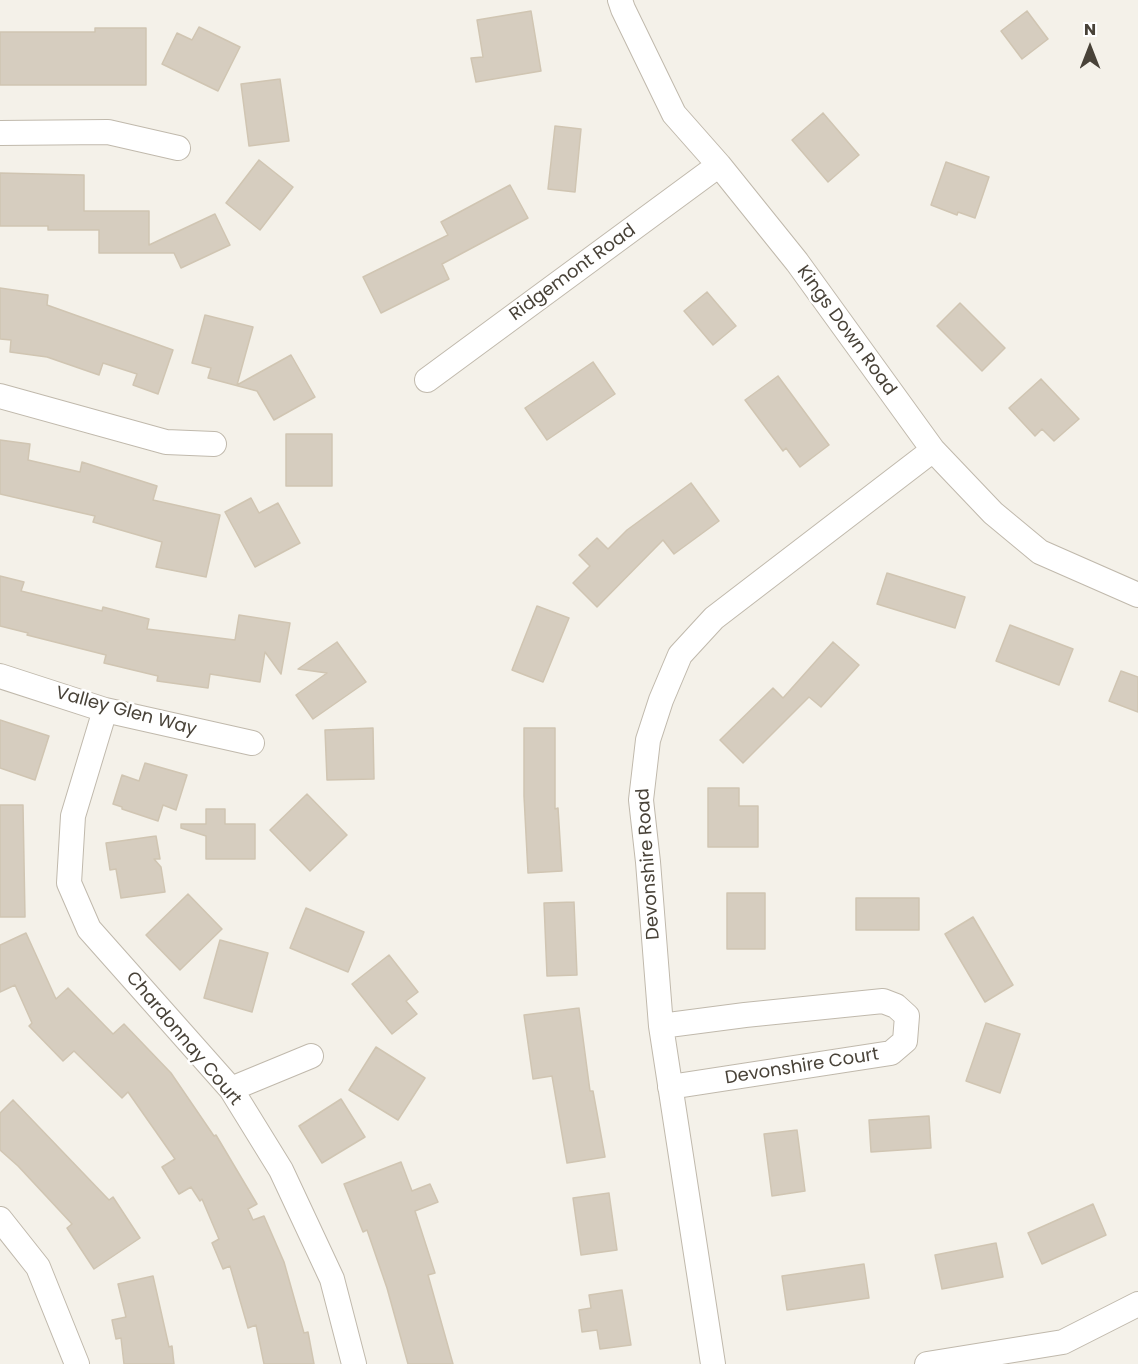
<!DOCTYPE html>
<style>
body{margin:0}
#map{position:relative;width:1138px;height:1364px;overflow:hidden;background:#f4f1e9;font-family:Poppins,sans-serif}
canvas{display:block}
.north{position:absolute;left:1060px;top:18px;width:60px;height:60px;-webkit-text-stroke:4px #fff;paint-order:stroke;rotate:0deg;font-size:16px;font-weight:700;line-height:24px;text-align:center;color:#484238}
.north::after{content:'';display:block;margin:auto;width:21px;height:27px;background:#484238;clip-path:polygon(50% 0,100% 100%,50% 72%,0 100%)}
</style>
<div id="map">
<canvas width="1138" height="1364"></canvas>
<div class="north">N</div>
</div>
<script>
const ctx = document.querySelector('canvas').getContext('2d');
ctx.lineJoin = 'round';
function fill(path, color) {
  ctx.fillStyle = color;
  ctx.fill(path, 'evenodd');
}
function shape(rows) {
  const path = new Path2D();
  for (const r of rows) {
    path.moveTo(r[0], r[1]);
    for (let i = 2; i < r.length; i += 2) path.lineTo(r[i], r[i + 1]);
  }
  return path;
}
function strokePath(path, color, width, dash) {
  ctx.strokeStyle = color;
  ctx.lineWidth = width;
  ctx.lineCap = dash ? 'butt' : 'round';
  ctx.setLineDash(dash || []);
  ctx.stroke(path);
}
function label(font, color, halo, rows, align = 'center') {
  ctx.font = font + ' Poppins,sans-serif';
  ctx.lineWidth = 5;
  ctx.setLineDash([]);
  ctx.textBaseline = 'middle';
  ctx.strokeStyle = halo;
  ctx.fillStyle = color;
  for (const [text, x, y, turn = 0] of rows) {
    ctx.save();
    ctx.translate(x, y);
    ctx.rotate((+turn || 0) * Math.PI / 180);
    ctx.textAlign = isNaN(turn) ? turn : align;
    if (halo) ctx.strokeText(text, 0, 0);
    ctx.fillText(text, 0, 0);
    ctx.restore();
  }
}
const building = shape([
 [531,11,541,71,476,82,471,58,483,57,477,20,531,11],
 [1027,11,1048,39,1022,59,1001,31,1027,11],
 [199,27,240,47,218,91,162,64,177,33,192,40,199,27],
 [95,28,146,28,146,85,0,85,0,32,95,32,95,28],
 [280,79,289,141,249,146,241,84,280,79],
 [823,113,859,155,828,182,792,140,823,113],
 [555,126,581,129,575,192,548,189,555,126],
 [259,160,293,187,260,230,226,203,259,160],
 [946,162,989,177,975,218,958,212,957,215,931,205,946,162],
 [0,173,84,175,84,211,149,211,149,245,215,214,230,245,181,268,174,253,99,253,99,230,48,230,48,226,0,226,0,173],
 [510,185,528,218,442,264,449,279,381,313,363,277,448,235,441,222,510,185],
 [0,288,48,295,47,305,173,350,158,394,133,385,137,374,103,363,99,375,47,357,10,352,11,340,0,339,0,288],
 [707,292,736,326,713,345,684,311,707,292],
 [960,303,1005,348,982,371,937,326,960,303],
 [205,315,253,327,237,385,291,355,315,397,274,420,257,391,208,378,211,368,192,363,205,315],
 [593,362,615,394,547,440,525,408,593,362],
 [778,376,829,445,800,467,786,448,783,451,745,400,778,376],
 [1041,379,1079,419,1054,441,1042,429,1035,436,1009,408,1041,379],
 [286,434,332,434,332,486,286,486,286,434],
 [0,440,30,444,28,460,80,472,82,462,157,486,153,500,220,515,206,577,156,567,162,542,93,522,95,516,0,494,0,440],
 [691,483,719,521,674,554,663,540,597,607,573,583,590,566,579,555,597,538,608,549,627,530,691,483],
 [251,498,259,513,278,503,300,543,255,567,225,512,251,498],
 [887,573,965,597,955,628,877,604,887,573],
 [0,576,24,582,21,591,102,611,103,607,149,619,147,629,235,640,239,615,290,623,281,674,265,652,260,682,210,674,208,688,157,681,158,676,104,663,106,655,27,635,28,633,0,626,0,576],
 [537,606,569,618,543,682,512,670,537,606],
 [1010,625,1073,649,1059,685,996,661,1010,625],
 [337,642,366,682,313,719,296,695,327,673,298,669,337,642],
 [833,642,859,665,821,707,809,697,743,763,720,740,773,688,783,698,833,642],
 [1121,671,1138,677,1138,712,1109,701,1121,671],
 [0,720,49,736,35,780,0,768,0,720],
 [373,728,374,779,327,780,325,730,373,728],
 [524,728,555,728,555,809,558,808,562,871,528,873,524,796,524,728],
 [145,763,187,775,176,810,163,805,158,821,122,809,122,807,113,804,122,775,139,781,145,763],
 [708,788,739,788,739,806,758,806,758,847,708,847,708,788],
 [307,794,347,835,310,871,270,830,307,794],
 [0,805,23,805,25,917,0,917,0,805],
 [206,809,225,809,225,824,255,824,255,859,206,859,206,836,181,828,181,824,206,824,206,809],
 [156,836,160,859,154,859,161,867,165,892,121,898,116,869,110,870,106,843,156,836],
 [727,893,765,893,765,949,727,949,727,893],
 [188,894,222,929,180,970,146,935,188,894],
 [856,898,919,898,919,930,856,930,856,898],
 [574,902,577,975,547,976,544,903,574,902],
 [306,908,364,932,348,972,290,948,306,908],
 [973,917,1013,985,985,1002,945,934,973,917],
 [26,933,56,999,68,988,113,1034,124,1024,171,1073,214,1136,216,1135,257,1204,248,1209,253,1220,264,1216,284,1262,304,1333,308,1332,314,1364,264,1364,256,1325,248,1328,230,1266,223,1269,212,1243,219,1239,202,1199,200,1201,191,1187,179,1194,162,1167,175,1159,128,1092,122,1098,74,1051,63,1061,29,1026,32,1023,15,985,0,992,0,945,26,933],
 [220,940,268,953,252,1012,204,998,220,940],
 [389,955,418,992,406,1001,417,1014,392,1034,352,984,389,955],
 [579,1008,590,1091,593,1091,605,1157,567,1163,552,1076,533,1079,524,1015,579,1008],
 [986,1023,1020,1034,1000,1093,966,1081,986,1023],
 [376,1047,425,1078,398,1120,349,1090,376,1047],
 [341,1099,365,1137,322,1163,299,1126,341,1099],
 [13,1100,109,1200,113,1197,140,1238,94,1269,67,1228,72,1224,18,1166,0,1150,0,1113,13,1100],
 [929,1116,931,1148,871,1152,869,1120,929,1116],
 [797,1130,805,1191,772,1196,764,1134,797,1130],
 [401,1162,412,1191,430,1184,438,1202,415,1211,435,1273,428,1275,453,1364,408,1364,387,1288,367,1230,363,1232,344,1184,401,1162],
 [609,1193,617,1250,581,1255,573,1198,609,1193],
 [1093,1204,1106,1235,1042,1264,1028,1233,1093,1204],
 [996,1243,1003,1277,942,1289,935,1255,996,1243],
 [864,1264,869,1298,787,1310,782,1276,864,1264],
 [153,1276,169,1347,172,1346,174,1364,124,1364,121,1338,116,1339,112,1320,126,1317,118,1284,153,1276],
 [622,1290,631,1345,600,1349,597,1330,582,1332,579,1310,591,1308,589,1295,622,1290]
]);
const street = shape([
 [620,0,623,9,674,114,719,165,797,262,933,450,993,513,1040,552,1138,595],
 [0,133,108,132,178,148],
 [427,380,719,165],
 [0,396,166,442,214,444],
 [0,676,105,710,252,743],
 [105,710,73,816,69,883,89,929,231,1089,281,1170,332,1279,354,1364],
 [661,1026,745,1015,883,1001,896,1006,907,1016,905,1041,891,1053,670,1087],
 [231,1089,311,1056],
 [0,1219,38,1267,77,1364],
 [713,1364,661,1026,648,862,641,800,648,740,661,700,680,655,714,618,933,450],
 [927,1364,1063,1342,1138,1304]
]);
const streetNames = [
 ["Ridgemont Road",573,273,-36],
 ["Kings Down Road",846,331,54],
 ["Valley Glen Way",126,712,15],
 ["Devonshire Road",649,864,-94],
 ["Chardonnay Court",183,1039,50],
 ["Devonshire Court",802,1067,-9]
];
fill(building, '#d6cdbf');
strokePath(building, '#d0c5b2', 1.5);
strokePath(street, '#c0b9ac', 26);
strokePath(street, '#fff', 24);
label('18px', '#484238', '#fff', streetNames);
</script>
